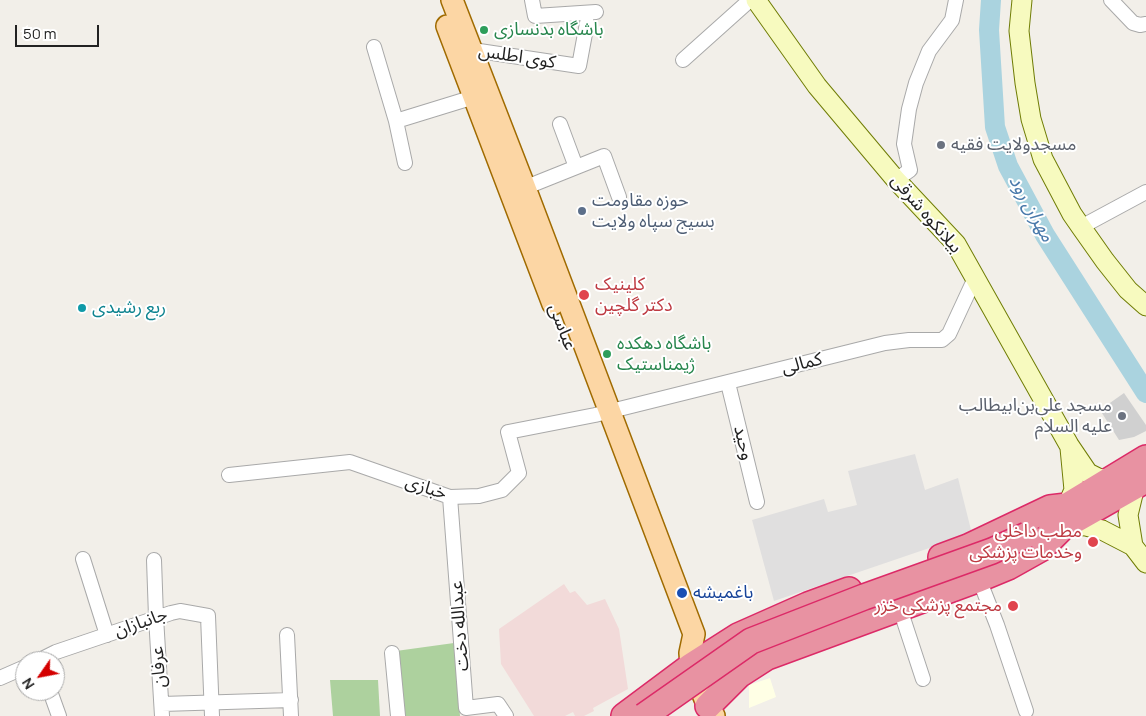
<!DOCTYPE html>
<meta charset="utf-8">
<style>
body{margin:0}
#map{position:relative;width:1146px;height:716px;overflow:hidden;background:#f2efe9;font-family:Manrope,sans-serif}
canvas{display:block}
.north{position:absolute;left:15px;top:651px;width:50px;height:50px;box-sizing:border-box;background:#fff;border:1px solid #a7a7a7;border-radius:50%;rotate:237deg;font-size:14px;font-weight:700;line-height:20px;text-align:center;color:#222}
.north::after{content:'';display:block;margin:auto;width:18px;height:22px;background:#d40000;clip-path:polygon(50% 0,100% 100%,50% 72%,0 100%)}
.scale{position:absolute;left:15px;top:25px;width:84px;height:22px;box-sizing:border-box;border:2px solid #222;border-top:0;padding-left:6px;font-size:15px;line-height:18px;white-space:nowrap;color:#222;-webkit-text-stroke:4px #fff;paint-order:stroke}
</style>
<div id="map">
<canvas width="1146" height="716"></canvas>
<div class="north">N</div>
<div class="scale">50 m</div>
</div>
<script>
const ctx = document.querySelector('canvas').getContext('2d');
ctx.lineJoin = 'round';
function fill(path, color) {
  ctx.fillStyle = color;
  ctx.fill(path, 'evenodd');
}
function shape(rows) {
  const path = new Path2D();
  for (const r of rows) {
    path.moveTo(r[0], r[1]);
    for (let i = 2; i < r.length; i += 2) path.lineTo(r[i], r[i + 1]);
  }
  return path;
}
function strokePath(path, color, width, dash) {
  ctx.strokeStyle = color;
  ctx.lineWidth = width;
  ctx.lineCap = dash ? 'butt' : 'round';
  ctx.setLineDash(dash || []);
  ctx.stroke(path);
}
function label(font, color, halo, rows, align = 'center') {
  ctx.font = font + ' Manrope,"Noto Sans Arabic",sans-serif';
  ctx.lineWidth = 4;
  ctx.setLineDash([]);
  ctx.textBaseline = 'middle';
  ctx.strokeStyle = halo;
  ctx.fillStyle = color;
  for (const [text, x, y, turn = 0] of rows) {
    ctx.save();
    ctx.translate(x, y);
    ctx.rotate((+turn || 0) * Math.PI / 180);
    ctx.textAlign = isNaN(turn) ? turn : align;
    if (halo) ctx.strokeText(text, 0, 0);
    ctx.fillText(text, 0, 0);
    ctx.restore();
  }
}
const residential = shape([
 [915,454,925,490,958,478,971,530,947,542,774,601,752,520,824,499,828,512,857,505,848,471]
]);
const commercial = shape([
 [564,584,570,593,575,591,587,605,605,599,619,629,628,689,593,708,594,711,584,716,575,716,573,712,565,716,534,716,501,664,499,629]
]);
const education = shape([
 [770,678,776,697,749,708,749,685]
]);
const religious = shape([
 [1124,393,1146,425,1146,431,1134,437,1119,440,1100,410]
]);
const forest = shape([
 [454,643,460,716,402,716,396,651],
 [330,680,378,680,380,716,333,716]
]);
const river = shape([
 [991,0,989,30,995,127,1008,166,1045,235,1146,393]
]);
const street = shape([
 [532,0,535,16,596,12],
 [1111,0,1133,23,1140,25,1146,24],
 [374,47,396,121,405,163],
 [466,49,579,66,587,23],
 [683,60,750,0],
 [396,121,474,97],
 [560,124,576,167],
 [896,180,910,170,904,144,909,109,916,83,929,51,952,20,956,0],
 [519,190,604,156,619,197],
 [1081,227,1146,192],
 [728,383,757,502],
 [229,475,350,462,450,497,479,496,502,490,519,473,508,432,595,415,885,343,909,340,942,340,949,334,975,278],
 [450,497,466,708,498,704,506,716],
 [83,559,107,635],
 [154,560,156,617,162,716],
 [979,579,997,625,1026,711],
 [900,609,923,679],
 [287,635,291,716],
 [392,653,398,716],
 [38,661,56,652,171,613,180,611,208,616,212,716],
 [0,678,25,667],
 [50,691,59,716],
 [162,704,291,700]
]);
const secondary = shape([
 [756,0,817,86,896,180,956,244,1069,445,1088,473,1100,479,1112,478],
 [1022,0,1019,31,1025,83,1031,119,1043,159,1072,214,1081,227,1105,261,1128,290,1146,306],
 [1067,506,1074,490,1070,448],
 [1069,525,1086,526,1102,530,1133,546,1146,563],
 [1133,546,1128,515,1135,486]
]);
const primary = shape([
 [452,0,525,188,694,634,690,653,691,666,708,706,714,716],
 [447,26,553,304]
]);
const highway = shape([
 [1054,518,1067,506,1146,458],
 [1049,535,1146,480],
 [941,557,968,547,1050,508,1067,506],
 [708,706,739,675,767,657,979,579,1008,567,1042,548,1060,530],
 [624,716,691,666,738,636,808,605,849,590]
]);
const highwayBridge = shape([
 [644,716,751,641,864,597,992,551,1027,535]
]);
const markers = [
 [484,30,5,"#2e9e5b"],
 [941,145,5,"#6b7280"],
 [582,211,5,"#5c6f8a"],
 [584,295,6,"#e0444e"],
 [82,308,5,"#0f9aa8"],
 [607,354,5,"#2e9e5b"],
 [1122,416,5,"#6b7280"],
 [1093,542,6,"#e0444e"],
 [682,593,6,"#1a4fb4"],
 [1013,606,6,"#e0444e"]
];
const leisureNames = [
 ["باشگاه بدنسازی",494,30],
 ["باشگاه دهکده",617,344],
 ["ژیمناستیک",617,365]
];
const streetNames = [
 ["کوی اطلس",517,57,9],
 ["بیلانکوه شرقی",926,214,49],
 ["عباسى",562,327,69],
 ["کمالی",802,364,-14],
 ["وحید",743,443,76],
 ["خبازی",426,488,18],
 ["جانبازان",141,623,-19],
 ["عبدالله دخت",460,626,-94],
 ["عرفان",159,667,-94]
];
const worshipNames = [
 ["مسجدولایت فقیه",951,145],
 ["مسجد علی‌بن‌ابیطالب",1112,406,"right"],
 ["علیه السلام",1112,427,"right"]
];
const serviceNames = [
 ["حوزه مقاومت",592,201],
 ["بسیج سپاه ولایت",592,222]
];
const healthNames = [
 ["کلینیک",595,285,"left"],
 ["دکتر گلچین",595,306,"left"],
 ["مطب داخلی",1082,532],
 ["وخدمات پزشکی",1082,553],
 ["مجتمع پزشکی خزر",1002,606]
];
const cultureNames = [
 ["ربع رشیدی",92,308]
];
const transitNames = [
 ["باغمیشه",693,593]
];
const waterNames = [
 ["مهران رود",1031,209,61]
];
fill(residential, '#e0dfdf');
fill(commercial, '#f2dad9');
fill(education, '#ffffe5');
fill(religious, '#d0d0d0');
fill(forest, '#add19e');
strokePath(river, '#aad3df', 20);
strokePath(street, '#a9a9a9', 16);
strokePath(secondary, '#707d05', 21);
strokePath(primary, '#a06b00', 24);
strokePath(highway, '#dc2a67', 28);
strokePath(street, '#fff', 14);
strokePath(secondary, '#f7fabf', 19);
strokePath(primary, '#fcd6a4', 21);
strokePath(highway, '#e892a2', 25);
strokePath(highwayBridge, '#dc2a67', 28, []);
strokePath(highwayBridge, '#e892a2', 25);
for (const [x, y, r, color] of markers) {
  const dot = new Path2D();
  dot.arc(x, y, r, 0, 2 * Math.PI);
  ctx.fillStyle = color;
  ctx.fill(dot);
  strokePath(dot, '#fff', 2);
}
label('18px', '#27864d', '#fff', leisureNames, 'left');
label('18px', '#222', '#fff', streetNames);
label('18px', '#5b616d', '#fff', worshipNames, 'left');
label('18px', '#4e5e75', '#fff', serviceNames, 'left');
label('18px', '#be3a42', '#fff', healthNames, 'right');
label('18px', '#0d838f', '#fff', cultureNames, 'left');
label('18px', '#164399', '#fff', transitNames, 'left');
label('italic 19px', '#4a7aab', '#fff', waterNames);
</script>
